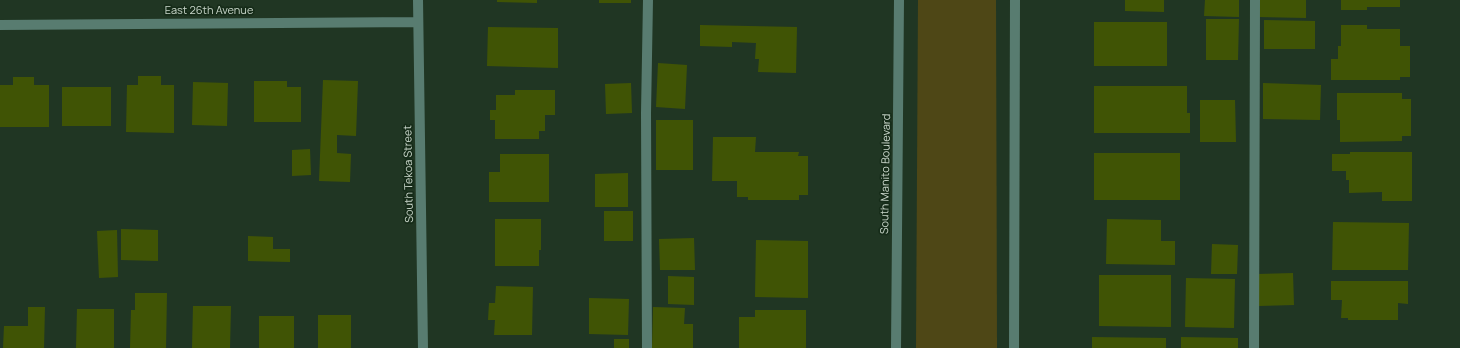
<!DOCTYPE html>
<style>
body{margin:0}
canvas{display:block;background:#203623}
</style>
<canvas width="1460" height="348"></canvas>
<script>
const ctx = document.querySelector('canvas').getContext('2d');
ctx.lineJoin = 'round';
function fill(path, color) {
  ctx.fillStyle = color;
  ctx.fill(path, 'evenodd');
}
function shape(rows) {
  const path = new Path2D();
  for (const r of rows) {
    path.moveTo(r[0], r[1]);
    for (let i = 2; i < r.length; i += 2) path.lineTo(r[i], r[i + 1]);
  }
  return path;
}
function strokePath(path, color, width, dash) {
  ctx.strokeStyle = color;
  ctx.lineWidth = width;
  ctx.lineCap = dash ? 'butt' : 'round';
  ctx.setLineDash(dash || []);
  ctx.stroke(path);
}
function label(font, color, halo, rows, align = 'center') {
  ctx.font = font + ' Manrope,sans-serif';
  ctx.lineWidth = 3.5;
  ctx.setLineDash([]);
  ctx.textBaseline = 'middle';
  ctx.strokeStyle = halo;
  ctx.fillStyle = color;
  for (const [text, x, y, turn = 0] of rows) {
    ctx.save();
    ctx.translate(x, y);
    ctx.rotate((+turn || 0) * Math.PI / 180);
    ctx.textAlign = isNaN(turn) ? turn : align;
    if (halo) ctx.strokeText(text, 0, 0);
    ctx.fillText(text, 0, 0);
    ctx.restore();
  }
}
const green = shape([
 [918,0,996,0,997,348,916,348]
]);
const building = shape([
 [497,0,537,0,537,3,497,2],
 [599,0,631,0,631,3,599,3],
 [1125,0,1164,0,1164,12,1125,11],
 [1205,0,1239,0,1239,17,1204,16],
 [1259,0,1306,0,1306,18,1259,17],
 [1341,0,1400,0,1400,7,1367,7,1367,10,1341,10],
 [1206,19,1239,19,1238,60,1206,60],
 [1264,20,1315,21,1315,49,1264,49],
 [1094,22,1167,22,1167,66,1094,66],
 [700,25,797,27,796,73,758,72,759,59,755,59,756,43,732,42,732,47,700,46],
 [1341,25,1367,25,1367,29,1400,29,1400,46,1410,46,1410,77,1400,77,1400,80,1331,80,1331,59,1338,59,1338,46,1341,46],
 [488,27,558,28,558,68,487,66],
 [658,63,687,65,685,109,656,107],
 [138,76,161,76,161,85,174,85,174,133,126,132,127,85,138,85],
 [13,77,34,77,34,85,49,85,49,127,0,127,0,85,13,85],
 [323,80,358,81,356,136,337,135,337,153,351,154,350,182,319,181],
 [254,81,287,81,287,87,301,87,301,122,254,122],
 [193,82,228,83,227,126,192,125],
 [631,83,632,113,606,114,605,84],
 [1263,83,1321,85,1320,120,1263,119],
 [1094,86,1187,86,1187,113,1190,113,1190,133,1094,133],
 [62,87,111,87,111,126,62,126],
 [515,90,555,90,555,115,545,115,545,131,539,131,539,139,495,139,495,120,490,120,490,110,496,110,496,95,515,95],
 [1337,93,1402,93,1402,99,1411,99,1411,136,1402,136,1402,141,1340,142,1340,120,1337,120],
 [1200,100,1235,100,1236,142,1200,142],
 [656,120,693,120,693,170,656,170],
 [713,137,756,137,755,152,799,152,798,156,808,156,808,195,799,195,799,200,748,200,748,197,737,197,737,181,712,181],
 [310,149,311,175,292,176,292,150],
 [1350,152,1412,152,1412,201,1382,201,1382,192,1349,193,1349,180,1346,180,1346,171,1332,171,1332,154,1350,154],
 [1094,153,1180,153,1180,200,1094,200],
 [500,154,549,154,549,202,489,202,489,172,500,172],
 [628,173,628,207,595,207,595,174],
 [604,211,633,211,633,241,604,241],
 [495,219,541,219,541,250,539,250,539,266,495,266],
 [1107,219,1161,220,1161,241,1175,241,1175,265,1106,264],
 [1333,222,1409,223,1408,270,1332,270],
 [121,229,158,230,158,261,121,260],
 [117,230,118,277,99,278,97,231],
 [248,236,273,237,273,249,290,249,290,262,248,261],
 [694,238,695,270,660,270,659,239],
 [756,240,808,241,808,298,755,297],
 [1212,244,1238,245,1237,274,1211,274],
 [1293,273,1294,305,1259,306,1258,274],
 [1099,275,1171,275,1171,327,1099,326],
 [668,276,694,277,694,305,668,304],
 [1186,278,1235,279,1234,328,1185,327],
 [1331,281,1408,281,1408,304,1398,303,1398,320,1348,320,1348,318,1341,318,1342,300,1331,300],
 [496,286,533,287,532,335,494,335,495,320,488,320,489,303,495,303],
 [135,293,167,293,166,348,130,348,131,310,135,310],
 [589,298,629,299,628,335,589,334],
 [193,306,231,306,230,348,192,348],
 [28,307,45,307,44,348,3,348,4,326,28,326],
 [653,307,685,308,684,324,693,324,693,348,652,348],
 [77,309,114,309,114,348,76,348],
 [755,310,806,310,806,348,739,348,739,317,755,317],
 [318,315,351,315,351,348,318,348],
 [259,316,294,316,294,348,259,348],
 [1092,337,1166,338,1166,348,1092,348],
 [1181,337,1238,338,1238,348,1181,348],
 [614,339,629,339,629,348,614,348]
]);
const minor = shape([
 [418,0,423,348],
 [0,25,418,22],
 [647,348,646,113,648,0],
 [896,348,899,0],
 [1014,348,1015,0],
 [1254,348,1255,0]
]);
const streetNames = [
 ["East 26th Avenue",209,11],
 ["South Tekoa Street",409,174,-91],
 ["South Manito Boulevard",886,174,-89]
];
fill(green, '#4e4716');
fill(building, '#405405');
strokePath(minor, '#587c70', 10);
label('11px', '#c9d6ca', '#162c19', streetNames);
</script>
